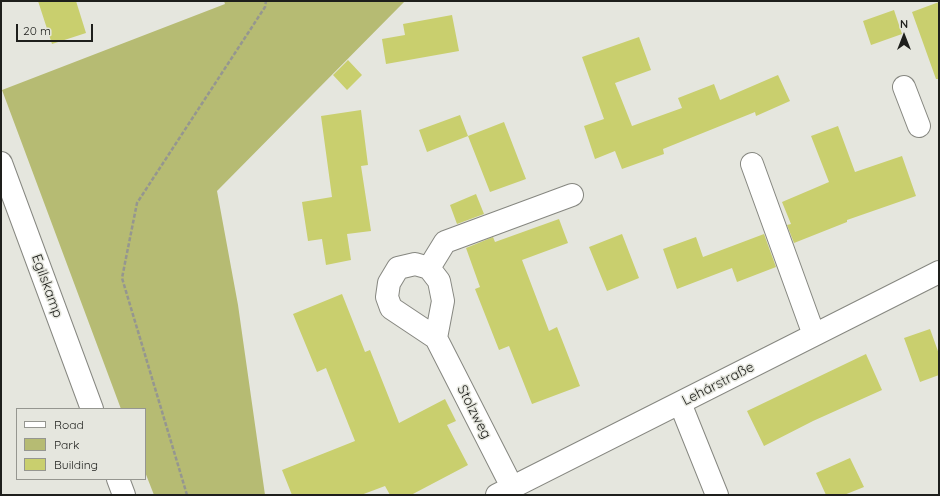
<!DOCTYPE html>
<meta charset="utf-8">
<style>
body{margin:0}
#map{position:relative;width:940px;height:496px;overflow:hidden;background:#e5e6de;font-family:Quicksand,sans-serif}
canvas{display:block}
.frame{position:absolute;inset:0;border:2px solid #1e1f1c;pointer-events:none}
.legend{position:absolute;left:16px;top:408px;width:130px;height:72px;box-sizing:border-box;background:#e5e6de;border:1px solid #959690;margin:0;padding:5px 7px;list-style:none;font-size:12px;color:#1e1f1c}
.legend li{display:flex;align-items:center;gap:8px;height:20px}
.legend b{width:20px;border:1px solid #959690}
.north{position:absolute;left:884px;top:16px;width:40px;height:40px;-webkit-text-stroke:3px #e5e6de;paint-order:stroke;rotate:0deg;font-size:11px;font-weight:700;line-height:16px;text-align:center;color:#1e1f1c}
.north::after{content:'';display:block;margin:auto;width:14px;height:18px;background:#1e1f1c;clip-path:polygon(50% 0,100% 100%,50% 72%,0 100%)}
.scale{position:absolute;left:16px;top:24px;width:77px;height:18px;box-sizing:border-box;border:2px solid #1e1f1c;border-top:0;padding-left:5px;font-size:12px;line-height:14px;white-space:nowrap;color:#1e1f1c;-webkit-text-stroke:3px #e5e6de;paint-order:stroke}
</style>
<div id="map">
<canvas width="940" height="496"></canvas>
<div class="frame"></div>
<ul class="legend">
<li><b style="height:5px;background:#fff"></b>Road</li>
<li><b style="height:11px;background:#b6bb73"></b>Park</li>
<li><b style="height:11px;background:#c9cf6e"></b>Building</li>
</ul>
<div class="north">N</div>
<div class="scale">20 m</div>
</div>
<script>
const ctx = document.querySelector('canvas').getContext('2d');
ctx.lineJoin = 'round';
function fill(path, color) {
  ctx.fillStyle = color;
  ctx.fill(path, 'evenodd');
}
function shape(rows) {
  const path = new Path2D();
  for (const r of rows) {
    path.moveTo(r[0], r[1]);
    for (let i = 2; i < r.length; i += 2) path.lineTo(r[i], r[i + 1]);
  }
  return path;
}
function strokePath(path, color, width, dash) {
  ctx.strokeStyle = color;
  ctx.lineWidth = width;
  ctx.lineCap = dash ? 'butt' : 'round';
  ctx.setLineDash(dash || []);
  ctx.stroke(path);
}
function label(font, color, halo, rows, align = 'center') {
  ctx.font = font + ' Quicksand,sans-serif';
  ctx.lineWidth = 3;
  ctx.setLineDash([]);
  ctx.textBaseline = 'middle';
  ctx.strokeStyle = halo;
  ctx.fillStyle = color;
  for (const [text, x, y, turn = 0] of rows) {
    ctx.save();
    ctx.translate(x, y);
    ctx.rotate((+turn || 0) * Math.PI / 180);
    ctx.textAlign = isNaN(turn) ? turn : align;
    if (halo) ctx.strokeText(text, 0, 0);
    ctx.fillText(text, 0, 0);
    ctx.restore();
  }
}
const green = shape([
 [224,1,405,1,217,191,238,305,265,495,154,495,145,472,145,409,121,409,2,90,225,4]
]);
const building = shape([
 [38,1,76,1,86,33,52,44],
 [939,2,939,79,936,79,912,12],
 [894,10,902,34,871,45,863,21],
 [452,15,459,51,386,64,382,39,405,35,403,24],
 [639,37,651,70,615,83,632,126,682,108,678,98,714,84,720,100,778,75,790,101,756,116,755,112,663,149,664,154,622,169,615,151,595,159,584,126,604,119,582,57],
 [348,60,362,75,347,90,333,75],
 [361,110,368,165,361,166,371,231,347,234,351,260,326,265,322,239,308,241,302,202,332,197,321,116],
 [460,115,468,136,427,152,419,130],
 [504,122,526,179,490,192,468,136],
 [838,126,855,172,902,156,916,196,847,220,847,222,794,243,787,225,791,224,782,202,829,182,811,136],
 [476,194,484,214,457,224,450,205],
 [559,219,568,243,522,260,549,331,557,327,580,386,532,404,509,346,499,350,475,289,480,287,466,248,493,237,495,242],
 [622,234,639,278,607,291,589,247],
 [764,234,776,267,737,282,732,268,677,289,663,249,696,237,703,257],
 [342,294,365,352,370,350,399,423,445,399,456,421,447,425,468,465,411,495,390,495,385,486,361,495,292,495,282,470,355,441,326,368,317,372,293,314],
 [930,329,939,354,939,375,920,382,904,338],
 [866,354,882,390,813,421,764,446,747,411],
 [850,458,864,487,844,495,826,495,816,473]
]);
const path = shape([
 [187,495,122,278,137,203,265,7,266,1]
]);
const minor = shape([
 [904,87,919,126],
 [1,163,92,409],
 [752,164,814,335],
 [429,268,445,242,572,195],
 [436,338,391,308,387,297,389,283,398,268,415,264,429,268,439,281,443,301,436,338,512,487],
 [680,403,717,495],
 [118,479,124,495],
 [497,495,939,272]
]);
const streetNames = [
 ["Egilskamp",47,286,70],
 ["Lehárstraße",718,384,-27],
 ["Stolzweg",474,412,63]
];
fill(green, '#b6bb73');
fill(building, '#c9cf6e');
strokePath(minor, '#868780', 24);
strokePath(path, '#959690', 2.5, [4, 2]);
strokePath(minor, '#fff', 22);
label('14px', '#1e1f1c', '#e5e6de', streetNames);
</script>
